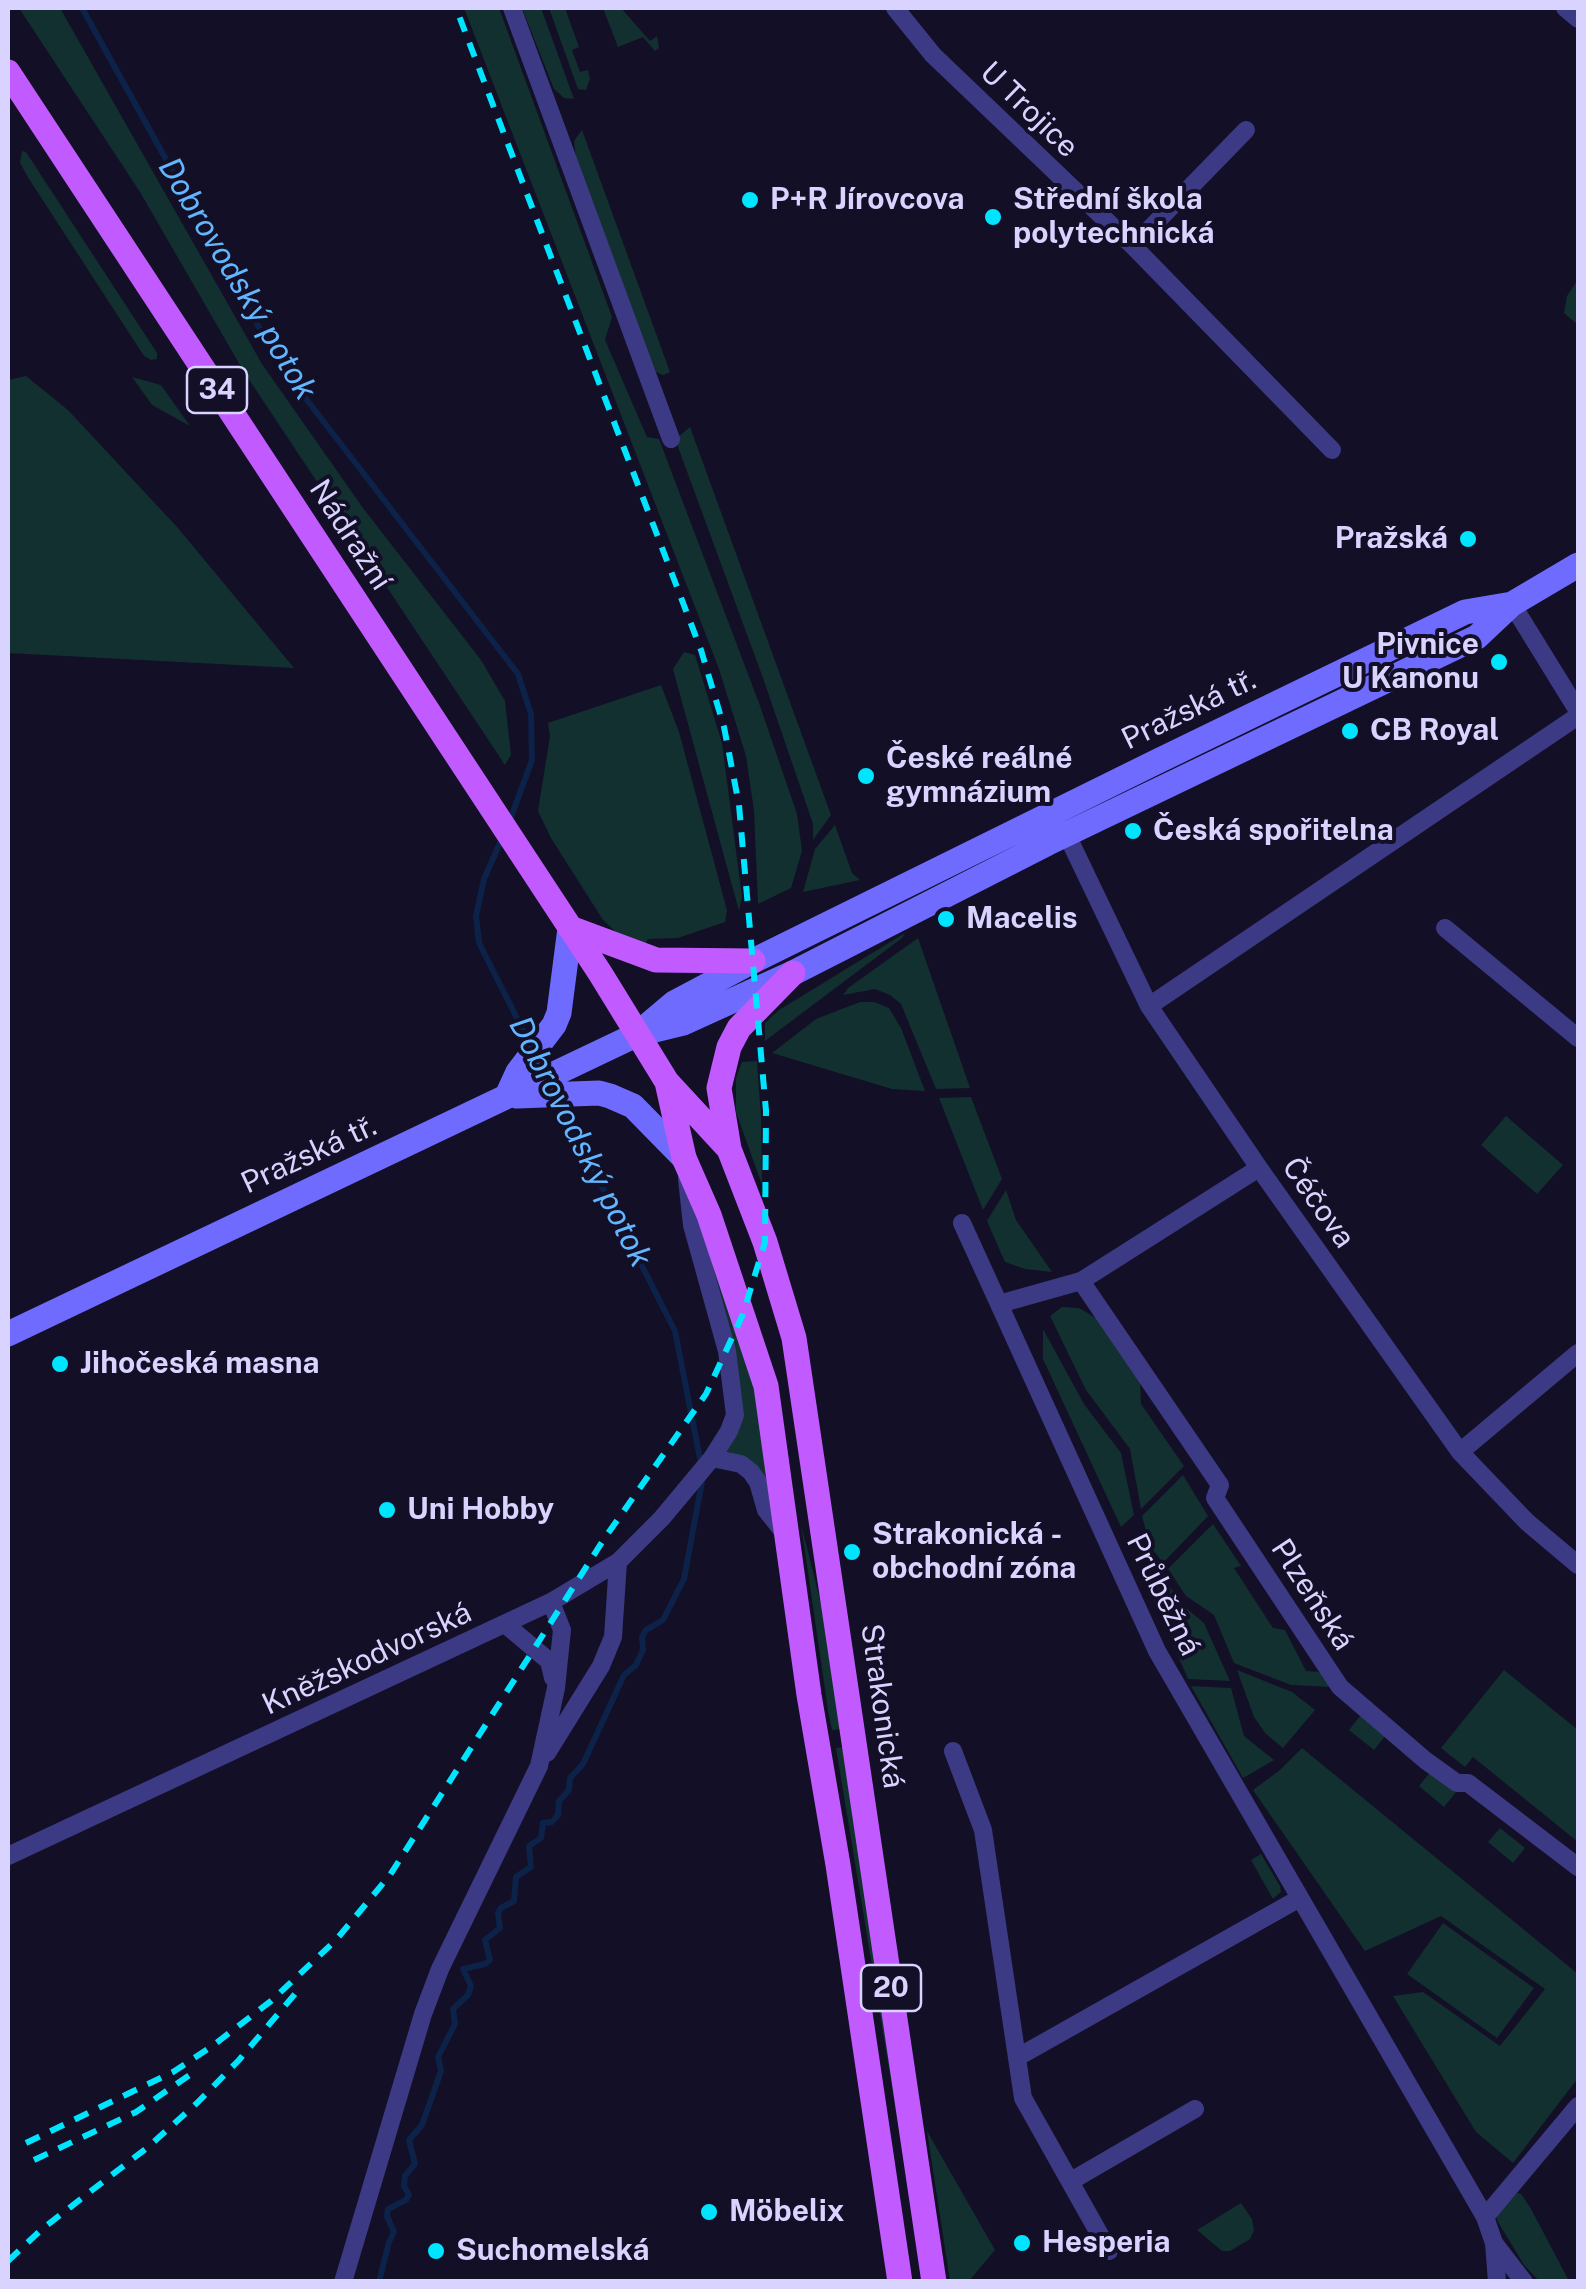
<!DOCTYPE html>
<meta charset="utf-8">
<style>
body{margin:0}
#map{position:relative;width:1586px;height:2289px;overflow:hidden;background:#130f26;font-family:"Public Sans",sans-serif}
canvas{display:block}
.frame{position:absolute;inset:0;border:10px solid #d9d4ff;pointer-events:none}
</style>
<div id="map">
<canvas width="1586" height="2289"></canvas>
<div class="frame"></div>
</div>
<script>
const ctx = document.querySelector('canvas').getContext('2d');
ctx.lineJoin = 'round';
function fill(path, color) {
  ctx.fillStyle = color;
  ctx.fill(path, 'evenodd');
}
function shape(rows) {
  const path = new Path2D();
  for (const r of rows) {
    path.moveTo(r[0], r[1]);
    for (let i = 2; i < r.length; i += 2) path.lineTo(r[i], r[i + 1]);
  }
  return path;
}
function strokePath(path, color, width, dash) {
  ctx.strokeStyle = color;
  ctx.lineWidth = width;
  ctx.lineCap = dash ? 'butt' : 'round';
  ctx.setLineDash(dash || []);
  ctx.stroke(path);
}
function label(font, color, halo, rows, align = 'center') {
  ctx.font = font + ' "Public Sans",sans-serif';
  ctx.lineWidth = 8;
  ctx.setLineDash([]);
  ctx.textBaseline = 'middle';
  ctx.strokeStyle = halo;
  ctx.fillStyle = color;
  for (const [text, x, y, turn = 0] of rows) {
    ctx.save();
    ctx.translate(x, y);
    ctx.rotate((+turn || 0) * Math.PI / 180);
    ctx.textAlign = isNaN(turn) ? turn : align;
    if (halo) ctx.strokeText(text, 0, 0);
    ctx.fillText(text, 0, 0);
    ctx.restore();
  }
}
const green = shape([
 [19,8,60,8,262,364,363,508,481,660,505,701,511,755,505,765,244,372,140,192],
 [464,8,499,8,612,317,605,340,647,437,659,439,759,703,797,814,802,851,791,888,758,904,754,811,746,756,719,669],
 [522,8,541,8,574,99,564,98,554,89],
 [549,8,565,8,579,47,572,50,580,72,588,70,590,79,586,90,578,89],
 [603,8,621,8,650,41,657,36,659,48,655,51,643,37,618,47],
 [582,130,670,372,663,375,656,372,652,363,576,157,574,141],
 [22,151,26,152,157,353,157,359,151,360,144,356,29,179,20,163],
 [1578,279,1578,325,1564,313,1567,296],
 [26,376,68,410,178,528,294,668,8,653,8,380],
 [132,377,161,385,190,426,152,405],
 [690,427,831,815,813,840,813,824,763,678,678,447,678,437],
 [684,652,695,655,722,743,742,897,739,911,673,669],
 [661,685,679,732,727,910,725,922,678,938,648,939,644,946,620,936,603,920,551,838,538,811,550,736,548,723],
 [835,825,852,873,860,880,803,892,815,849],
 [905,933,902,938,765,1041,765,1023,779,1010],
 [918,938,970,1088,936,1089,901,1004,890,995,875,989,843,995,848,988],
 [860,1002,874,1002,889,1008,901,1028,925,1091,892,1089,772,1053,816,1019],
 [757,1061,761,1117,762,1185,736,1112,736,1078,742,1062],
 [971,1097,1002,1179,983,1210,939,1098],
 [1506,1116,1563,1165,1537,1194,1481,1145],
 [1006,1190,1016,1220,1052,1272,1025,1269,1005,1262,987,1221],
 [698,1208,753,1380,773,1502,747,1459,725,1451,742,1417,742,1398],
 [1062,1307,1079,1308,1101,1321,1140,1378,1141,1404,1184,1466,1141,1509,1130,1449,1086,1390,1050,1316],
 [1043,1329,1084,1404,1121,1453,1134,1515,1121,1527,1043,1359],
 [1183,1475,1208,1516,1163,1563,1150,1546,1142,1516],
 [801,1524,825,1620,841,1729,832,1730,828,1710],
 [1213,1524,1241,1566,1234,1568,1273,1628,1285,1630,1306,1671,1321,1672,1331,1687,1291,1685,1234,1663,1214,1615,1186,1596,1168,1569],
 [1162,1576,1185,1607,1204,1623,1230,1681,1188,1679,1147,1585],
 [1237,1670,1292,1692,1315,1710,1283,1748,1266,1734,1254,1717],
 [1504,1670,1578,1730,1578,1842,1473,1757,1465,1767,1441,1748],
 [1191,1686,1231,1688,1244,1736,1274,1760,1243,1778],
 [1361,1715,1386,1735,1374,1750,1349,1730],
 [843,1747,924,2281,836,1748],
 [1302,1748,1578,1974,1578,2078,1513,2163,1476,2132,1393,1996,1423,1992,1500,2046,1545,1989,1441,1916,1365,1951,1253,1790,1280,1770],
 [1431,1771,1456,1792,1444,1807,1419,1786],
 [1500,1828,1525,1848,1513,1863,1488,1842],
 [1261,1854,1280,1886,1281,1892,1273,1899,1251,1860],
 [1443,1923,1534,1988,1497,2038,1407,1974],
 [927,2131,995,2250,969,2281,950,2281],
 [1515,2192,1521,2194,1530,2207,1569,2281,1539,2281,1524,2265,1498,2222,1496,2216],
 [1241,2203,1252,2219,1254,2230,1250,2239,1230,2251,1222,2251,1197,2230]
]);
const stream = shape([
 [82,8,280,365,518,674,531,714,532,760,510,820],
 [503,836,484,879,476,916,479,943,531,1046],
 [559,1102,675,1331,701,1464],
 [379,2282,389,2242,394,2232,387,2216,388,2209,406,2200,409,2195,404,2186,405,2176,415,2164,409,2140,422,2125,441,2071,438,2057,455,2024,453,2009,468,1995,471,1986,463,1969,485,1964,490,1960,485,1940,500,1928,498,1913,501,1908,514,1901,516,1877,531,1867,529,1846,541,1838,543,1823,552,1822,558,1815,559,1801,569,1790,570,1778,583,1764,624,1675,636,1665,643,1650,642,1637,646,1630,663,1620,684,1579,703,1476]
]);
const street = shape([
 [512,8,671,439],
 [895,8,933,55,1133,246,1332,450],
 [1565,8,1578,19],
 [1133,246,1246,130],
 [1512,604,1578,711],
 [1067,835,1149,1006,1259,1168,1460,1452,1527,1522,1578,1565],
 [1445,928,1578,1038],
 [1149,1006,1578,716],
 [1259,1168,1081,1281,999,1304,1157,1651,1485,2217,1494,2243,1497,2282],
 [962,1223,999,1304],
 [1081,1281,1220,1485,1215,1498,1340,1687,1425,1760,1457,1783,1468,1783,1578,1867],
 [1460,1452,1578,1353],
 [712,1458,741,1464,751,1472,758,1482,766,1510,785,1534],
 [505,1624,549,1661,553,1678],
 [953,1751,983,1830,1023,2098,1109,2251],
 [547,1753,601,1666,613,1637,618,1562],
 [8,1856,551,1602,618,1562,662,1518,712,1458,729,1431,735,1415,727,1351,692,1225,687,1179],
 [1018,2057,1300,1898],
 [1071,2181,1195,2109],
 [1485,2217,1578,2106],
 [1494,2243,1524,2282],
 [343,2282,423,2014,440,1969,539,1766,556,1688,562,1630,551,1602]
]);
const secondary = shape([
 [642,1030,674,1003,753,961,1156,762,1465,612,1512,604],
 [507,1096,518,1072,554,1025,559,1013,570,928],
 [517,1096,599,1093,610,1096,633,1106,684,1158],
 [8,1334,638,1034,683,1023,793,973,1048,843,1477,637,1512,604,1578,565]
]);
const primary = shape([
 [8,72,600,973,667,1082,729,1149],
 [570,928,656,960,753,961],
 [793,973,739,1028,729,1047,719,1088,729,1149,765,1242,794,1338,934,2282],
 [667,1082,684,1158,709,1215,766,1386,809,1695,838,1865,900,2282]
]);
const rail = shape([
 [26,2143,173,2072,211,2047,271,2001,336,1940,390,1875,604,1539,706,1394,743,1314,765,1242,766,1111,739,805,724,727,701,650,456,8],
 [34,2160,136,2112,194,2072],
 [8,2261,42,2229,148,2147,197,2103,239,2060,300,1988]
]);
const markers = [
 [750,200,10,"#00e5ff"],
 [993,217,10,"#00e5ff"],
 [1468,539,10,"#00e5ff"],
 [1499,662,10,"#00e5ff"],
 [1350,731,10,"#00e5ff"],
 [866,776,10,"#00e5ff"],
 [1133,831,10,"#00e5ff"],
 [946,919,10,"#00e5ff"],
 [60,1364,10,"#00e5ff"],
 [387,1510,10,"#00e5ff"],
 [852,1552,10,"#00e5ff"],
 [709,2212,10,"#00e5ff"],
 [1022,2243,10,"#00e5ff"],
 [436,2251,10,"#00e5ff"]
];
const shields = [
 [217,390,60],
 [891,1988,60]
];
const shieldNames = [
 ["34",217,390],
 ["20",891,1988]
];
const streetNames = [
 ["U Trojice",1029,110,44],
 ["Nádražní",350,535,57],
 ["Pražská tř.",1189,710,-26],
 ["Pražská tř.",309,1155,-25],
 ["Čéčova",1318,1203,55],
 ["Průběžná",1163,1595,64],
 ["Plzeňská",1312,1595,57],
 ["Kněžskodvorská",367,1659,-25],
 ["Strakonická",882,1706,82]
];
const poiNames = [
 ["P+R Jírovcova",770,200],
 ["Střední škola",1013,200],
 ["polytechnická",1013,234],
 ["Pražská",1448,539,"right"],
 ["Pivnice",1479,645,"right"],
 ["U Kanonu",1479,679,"right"],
 ["CB Royal",1370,731],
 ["České reálné",886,759],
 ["gymnázium",886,793],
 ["Česká spořitelna",1153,831],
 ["Macelis",966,919],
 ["Jihočeská masna",80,1364],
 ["Uni Hobby",407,1510],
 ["Strakonická -",872,1535],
 ["obchodní zóna",872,1569],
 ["Möbelix",729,2212],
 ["Hesperia",1042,2243],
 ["Suchomelská",456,2251]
];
const waterNames = [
 ["Dobrovodský potok",237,279,59],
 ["Dobrovodský potok",580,1142,63]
];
fill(green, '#12302f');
strokePath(stream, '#0c2248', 6);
strokePath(street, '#3d3a85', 18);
strokePath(secondary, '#6f6bff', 25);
strokePath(primary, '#c25bff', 25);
strokePath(rail, '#00e5ff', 6, [15, 12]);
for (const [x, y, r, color] of markers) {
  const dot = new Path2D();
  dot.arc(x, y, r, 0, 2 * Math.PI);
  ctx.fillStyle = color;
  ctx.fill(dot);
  strokePath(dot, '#130f26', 4);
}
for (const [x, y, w] of shields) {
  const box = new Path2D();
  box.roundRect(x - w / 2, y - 23, w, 46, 8);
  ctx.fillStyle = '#130f26';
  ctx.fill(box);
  strokePath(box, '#d9d4ff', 2.5);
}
label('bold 28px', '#d9d4ff', null, shieldNames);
label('30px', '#d9d4ff', '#130f26', streetNames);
label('bold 30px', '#d9d4ff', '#130f26', poiNames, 'left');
label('italic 32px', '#62b6ff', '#130f26', waterNames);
</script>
